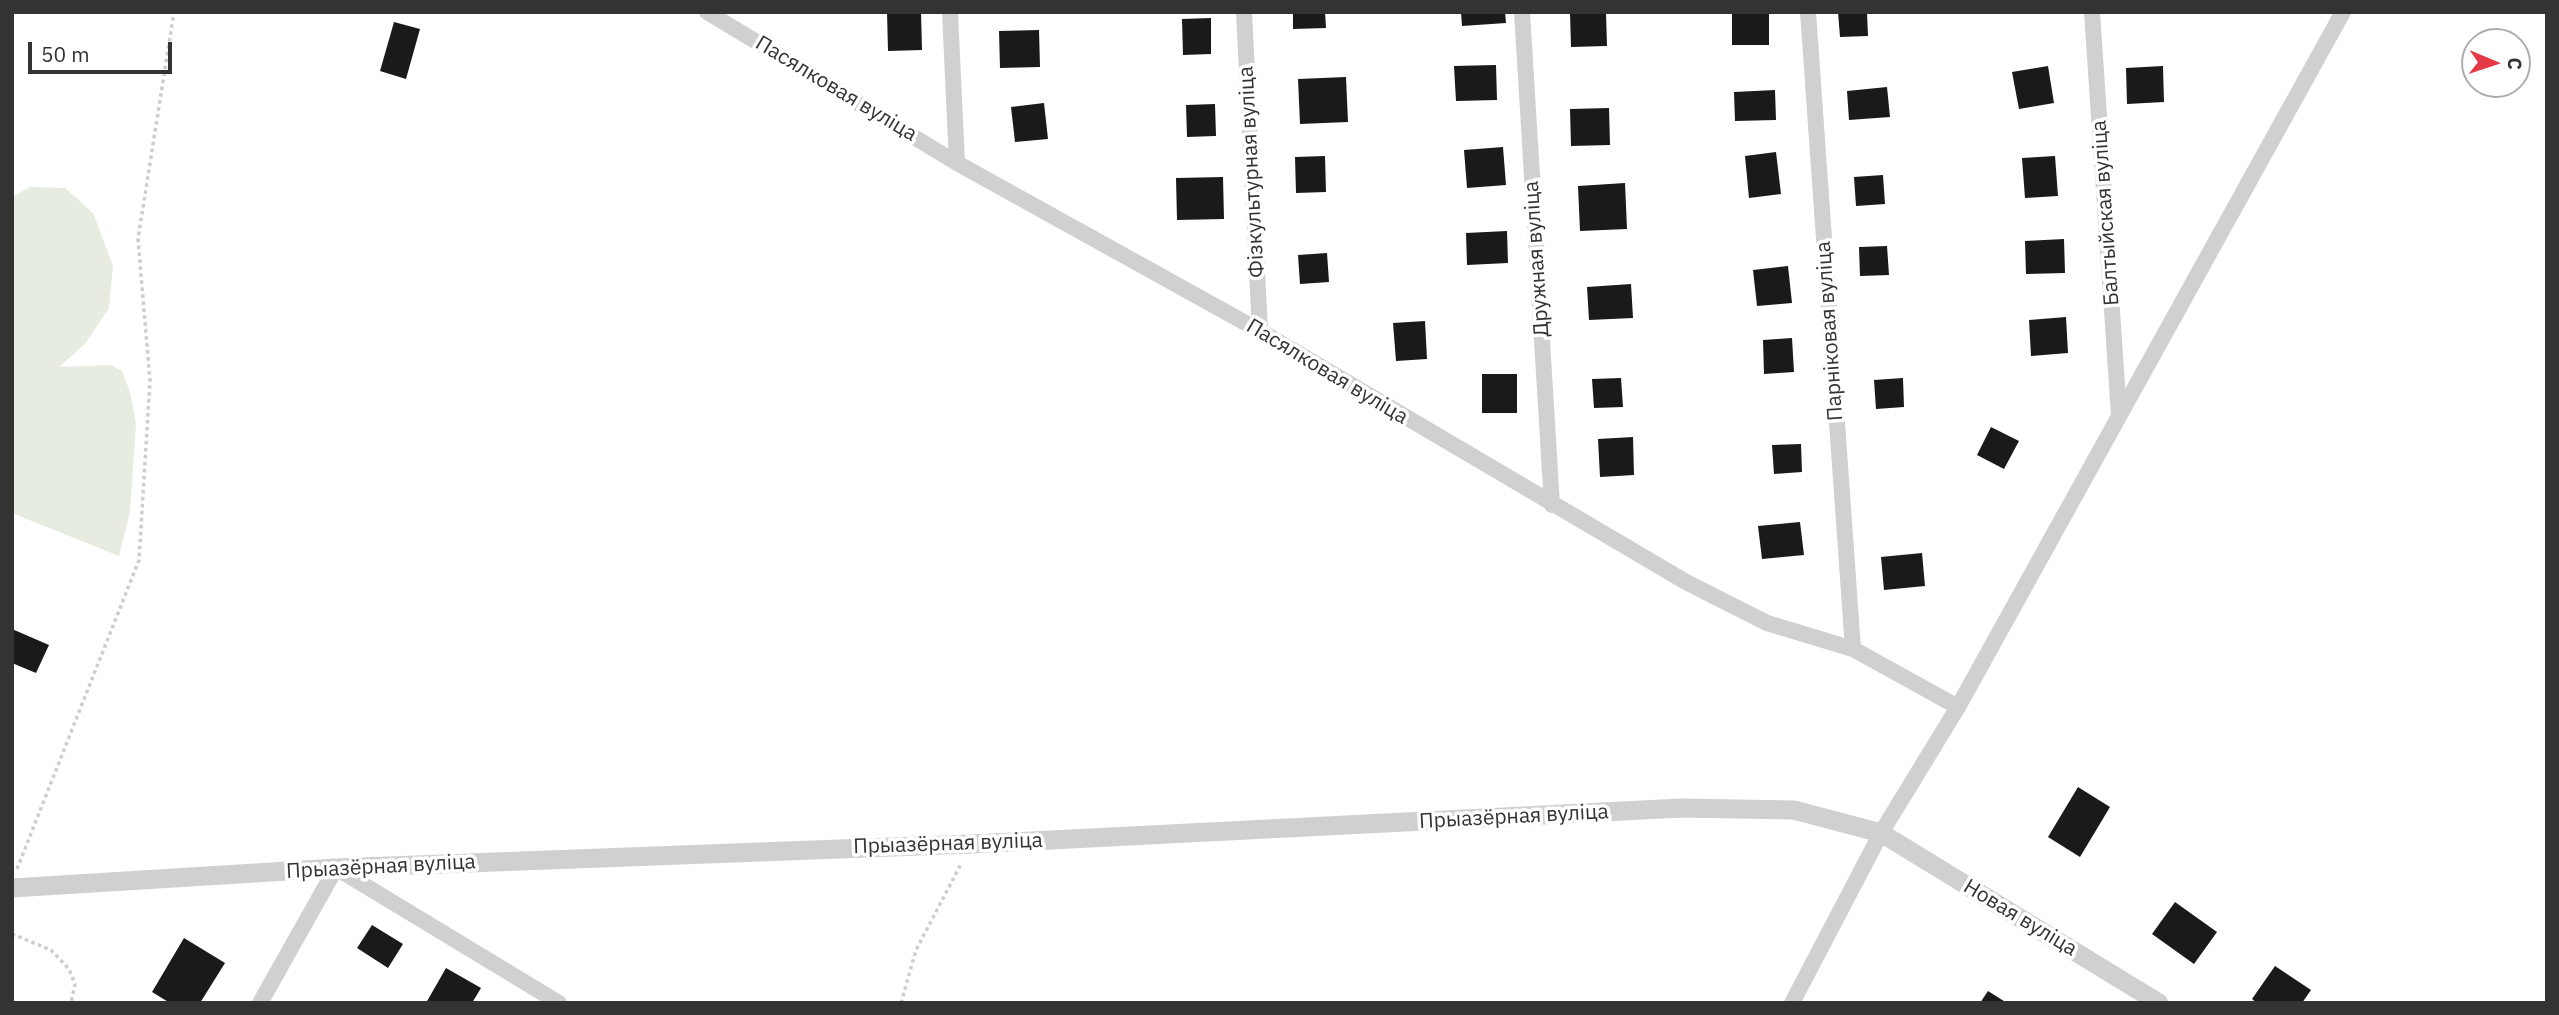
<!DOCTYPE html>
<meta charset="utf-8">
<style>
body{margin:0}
#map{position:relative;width:2559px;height:1015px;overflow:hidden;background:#fff;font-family:"IBM Plex Sans",sans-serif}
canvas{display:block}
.frame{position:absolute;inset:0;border:14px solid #333;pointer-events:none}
.north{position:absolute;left:2461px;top:28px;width:70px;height:70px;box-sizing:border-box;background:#fff;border:2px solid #adadad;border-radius:50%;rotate:92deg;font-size:19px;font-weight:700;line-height:28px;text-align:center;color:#333}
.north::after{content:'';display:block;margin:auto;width:24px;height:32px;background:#e63946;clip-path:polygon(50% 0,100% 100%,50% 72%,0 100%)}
.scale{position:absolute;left:28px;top:42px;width:144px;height:32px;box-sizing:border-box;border:4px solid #333;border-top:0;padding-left:9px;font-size:21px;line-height:24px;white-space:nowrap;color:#333;-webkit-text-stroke:5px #fff;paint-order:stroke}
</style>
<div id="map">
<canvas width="2559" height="1015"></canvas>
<div class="frame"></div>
<div class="north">С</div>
<div class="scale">50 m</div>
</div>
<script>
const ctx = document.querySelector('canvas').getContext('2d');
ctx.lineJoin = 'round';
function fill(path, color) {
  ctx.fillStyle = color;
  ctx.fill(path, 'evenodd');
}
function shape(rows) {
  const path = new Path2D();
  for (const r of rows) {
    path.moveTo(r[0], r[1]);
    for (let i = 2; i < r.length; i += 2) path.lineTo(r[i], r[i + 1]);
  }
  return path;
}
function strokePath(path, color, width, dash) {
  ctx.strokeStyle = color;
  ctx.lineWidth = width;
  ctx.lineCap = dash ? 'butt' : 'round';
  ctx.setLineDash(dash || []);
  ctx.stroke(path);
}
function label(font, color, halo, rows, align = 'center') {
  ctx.font = font + ' "IBM Plex Sans",sans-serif';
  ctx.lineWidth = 7;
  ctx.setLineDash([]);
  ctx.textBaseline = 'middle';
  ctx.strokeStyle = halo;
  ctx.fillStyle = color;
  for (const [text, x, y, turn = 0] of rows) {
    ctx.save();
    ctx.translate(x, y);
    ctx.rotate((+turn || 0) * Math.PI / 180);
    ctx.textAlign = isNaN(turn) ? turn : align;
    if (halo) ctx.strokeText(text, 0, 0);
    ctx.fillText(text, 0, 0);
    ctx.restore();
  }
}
const green = shape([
 [30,187,65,188,93,213,113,266,109,308,85,344,59,367,111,365,122,371,130,392,136,424,130,512,119,556,12,513,12,197]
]);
const building = shape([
 [887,12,921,12,922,50,888,51],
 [1293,12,1325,12,1326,28,1293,29],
 [1461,12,1505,12,1506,23,1462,26],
 [1606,12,1607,46,1571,47,1570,13],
 [1732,12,1769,12,1769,45,1732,45],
 [1838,12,1867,12,1868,36,1840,37],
 [1211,18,1211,54,1183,55,1182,19],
 [394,22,420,29,406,79,380,71],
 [1039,30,1040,67,1000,68,999,31],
 [1496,65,1497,100,1456,101,1454,66],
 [2048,66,2054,103,2019,109,2012,72],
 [2163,66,2164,102,2127,104,2126,68],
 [1346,77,1348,122,1300,124,1298,79],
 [1887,87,1890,117,1849,120,1847,91],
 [1775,90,1776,120,1735,121,1734,92],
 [1044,103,1048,139,1015,142,1011,107],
 [1215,104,1216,136,1187,137,1186,105],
 [1609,108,1610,145,1571,146,1570,109],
 [1503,147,1506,185,1467,188,1464,150],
 [1776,152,1781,194,1749,198,1745,156],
 [1325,156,1326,192,1296,193,1295,157],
 [2055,156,2058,196,2025,198,2022,158],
 [1883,175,1885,204,1856,206,1854,177],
 [1223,177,1224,219,1177,220,1176,178],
 [1625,183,1627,229,1580,231,1578,186],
 [1507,231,1508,263,1467,265,1466,233],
 [2064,239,2065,273,2026,274,2025,241],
 [1887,246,1889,275,1860,276,1859,247],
 [1327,253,1329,282,1300,284,1298,255],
 [1788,266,1792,303,1757,306,1753,270],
 [1631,284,1633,318,1589,320,1587,287],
 [2066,317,2068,353,2031,356,2029,320],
 [1425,321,1427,359,1396,361,1393,323],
 [1792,338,1794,372,1764,374,1763,340],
 [1482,374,1517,374,1517,413,1482,413],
 [1621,378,1623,407,1594,408,1592,379],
 [1903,378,1904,407,1876,409,1874,380],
 [1991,427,2019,441,2004,469,1977,455],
 [1633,437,1634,475,1600,477,1598,439],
 [1801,444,1802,472,1774,474,1772,445],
 [1800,522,1804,555,1762,559,1758,526],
 [1922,553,1925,586,1884,590,1881,557],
 [12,629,49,645,36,673,12,663],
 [2078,787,2110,807,2080,857,2048,837],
 [2175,902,2217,932,2194,964,2152,934],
 [372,925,403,944,388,968,357,948],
 [184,938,225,963,200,1003,170,1003,152,992],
 [2275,966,2311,990,2302,1003,2257,1003,2252,999],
 [446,968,481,988,472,1003,426,1003],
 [1988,991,2007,1003,1980,1003]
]);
const path = shape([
 [17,869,139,560,150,381,138,239,174,12],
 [12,934,51,950,69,969,75,984,71,1003],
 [901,1003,916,950,961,864]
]);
const minor = shape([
 [707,12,957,163,1260,331,1686,582,1767,623,1853,649,1958,707],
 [950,12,957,163],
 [1244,12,1260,331],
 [1522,12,1552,505],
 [1808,12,1853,649],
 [2092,12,2119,415],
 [260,1003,336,868,559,1003],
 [1792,1003,1881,833,1958,707,2343,12]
]);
const tertiary = shape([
 [12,888,336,868,972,844,1681,808,1794,810,1881,833,2159,1003]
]);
const streetNames = [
 ["Пасялковая вуліца",836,89,31],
 ["Фізкультурная вуліца",1252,172,-93],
 ["Балтыйская вуліца",2106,213,-94],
 ["Дружная вуліца",1537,259,-94],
 ["Парніковая вуліца",1830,331,-94],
 ["Пасялковая вуліца",1327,372,31],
 ["Прыазёрная вуліца",1514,817,-3],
 ["Прыазёрная вуліца",948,844,-2],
 ["Прыазёрная вуліца",381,867,-3],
 ["Новая вуліца",2020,918,31]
];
fill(green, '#e6ecdf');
fill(building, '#1a1a1a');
strokePath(path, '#cdcdcd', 3.5, [3.5, 3.5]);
strokePath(minor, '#d0d0d0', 16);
strokePath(tertiary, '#d0d0d0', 19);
label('21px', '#333', '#fff', streetNames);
</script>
